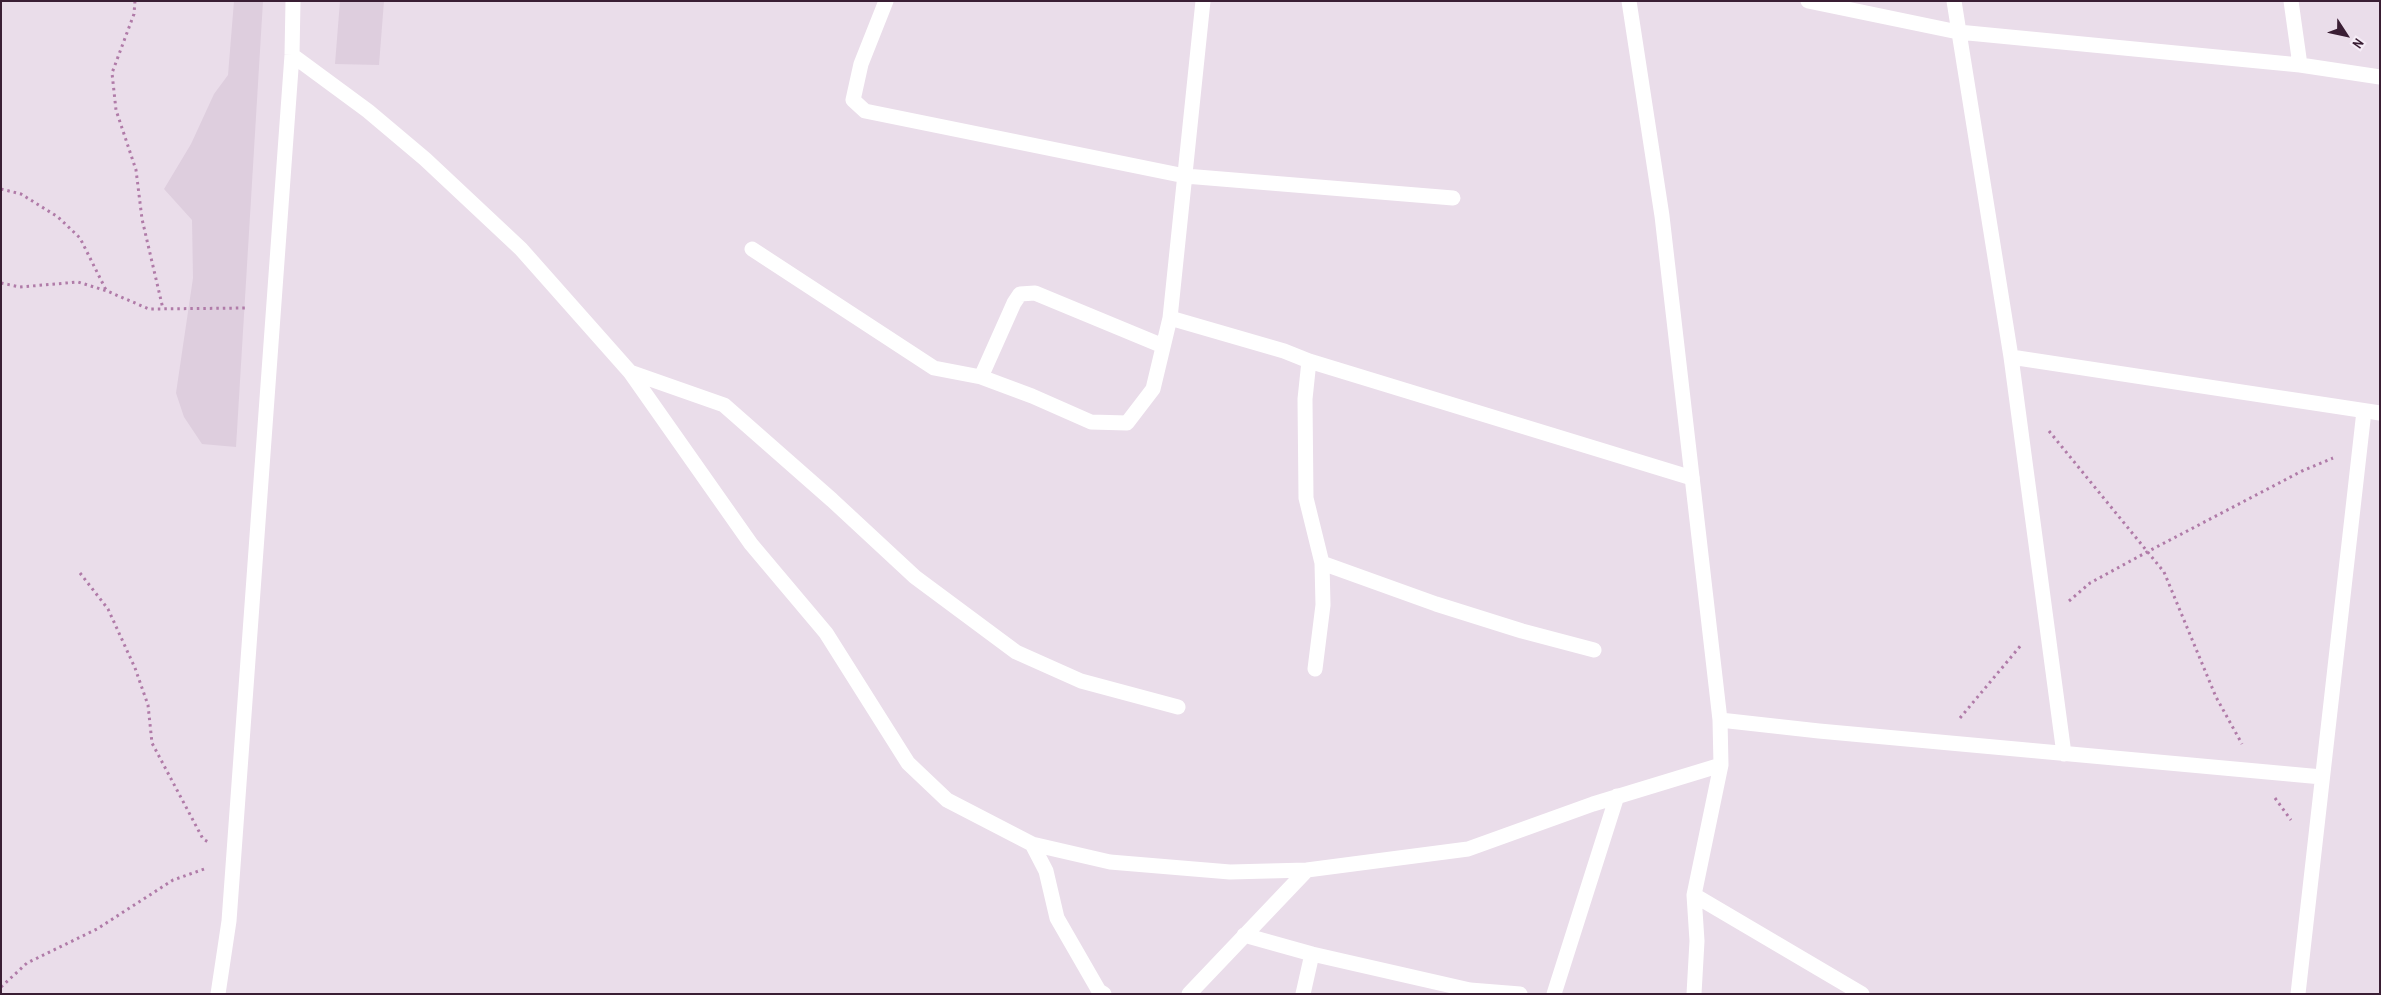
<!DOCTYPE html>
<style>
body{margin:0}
#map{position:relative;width:2381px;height:995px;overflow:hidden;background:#eaddea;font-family:"Archivo Narrow",sans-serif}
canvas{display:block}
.frame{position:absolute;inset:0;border:2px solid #3a1e34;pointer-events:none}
.north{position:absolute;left:2321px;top:10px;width:50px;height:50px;-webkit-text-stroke:4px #f6edf7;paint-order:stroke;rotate:125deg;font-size:14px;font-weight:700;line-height:20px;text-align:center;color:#3a1e34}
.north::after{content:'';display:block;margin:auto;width:18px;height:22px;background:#3a1e34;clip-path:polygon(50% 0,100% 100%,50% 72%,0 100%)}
</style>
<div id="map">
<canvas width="2381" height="995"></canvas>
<div class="frame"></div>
<div class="north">N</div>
</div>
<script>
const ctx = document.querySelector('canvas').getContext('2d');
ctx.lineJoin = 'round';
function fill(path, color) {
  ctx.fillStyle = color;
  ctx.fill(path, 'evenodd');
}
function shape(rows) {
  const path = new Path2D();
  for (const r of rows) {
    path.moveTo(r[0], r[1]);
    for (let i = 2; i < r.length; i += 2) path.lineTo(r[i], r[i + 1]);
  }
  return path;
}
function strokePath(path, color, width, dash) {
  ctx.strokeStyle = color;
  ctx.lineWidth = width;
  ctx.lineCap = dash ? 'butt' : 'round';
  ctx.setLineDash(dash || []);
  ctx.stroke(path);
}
const built = shape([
 [234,1,263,1,236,447,202,444,184,417,176,393,193,278,192,220,164,189,191,144,214,94,228,75],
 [340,1,384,1,379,65,335,64]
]);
const path = shape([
 [135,1,134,14,112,73,116,110,136,170,142,219,163,309],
 [1,189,21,194,58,217,80,238,106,290],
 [1,283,20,287,78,282,107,291,149,309,247,308],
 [2049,431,2164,572,2216,697,2242,744],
 [80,573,108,609,135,668,148,705,152,743,203,839,210,843],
 [2069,601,2090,583,2147,552,2302,471,2333,458],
 [1960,718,2022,644],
 [2275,798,2291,820],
 [1,987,27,963,97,929,173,880,207,868]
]);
const lane = shape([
 [886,1,861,64,853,100,865,111,1185,176,1453,198],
 [752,249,934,368,981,377,1032,396,1091,422,1127,423,1153,389,1170,318,1203,1],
 [1170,318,1284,351,1309,361,1305,399,1306,498,1322,563,1323,605,1315,669],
 [1309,361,1692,478],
 [981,377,1014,303,1020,294,1035,293,1163,346],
 [1322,563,1436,604,1522,631,1594,650]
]);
const street = shape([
 [1629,1,1662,216,1720,720,1721,765,1694,895,1697,941,1694,994],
 [1808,1,1958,32,2300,65,2380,77],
 [1954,1,2011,357,2064,754],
 [2291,1,2300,65],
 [292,55,368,111,425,159,521,249,630,372,751,544,826,633,908,763,947,800,1032,844,1110,862,1230,872,1307,870],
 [2011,357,2380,413],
 [630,372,724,405,832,500,915,577,1016,652,1081,681,1178,707],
 [1720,720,1819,731,2322,777],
 [1032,844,1046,871,1057,918,1099,991,1104,994],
 [1694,895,1862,994],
 [1244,935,1312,954,1470,990,1520,994],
 [218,994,229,921,292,55,293,1],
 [1189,994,1307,870,1468,849,1593,804,1721,765],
 [1303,994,1312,954],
 [1554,994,1617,796],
 [2298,994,2364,411]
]);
fill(built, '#decede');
strokePath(path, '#b07ba8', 3, [2.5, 4]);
strokePath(lane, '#fff', 15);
strokePath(street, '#fff', 15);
</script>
